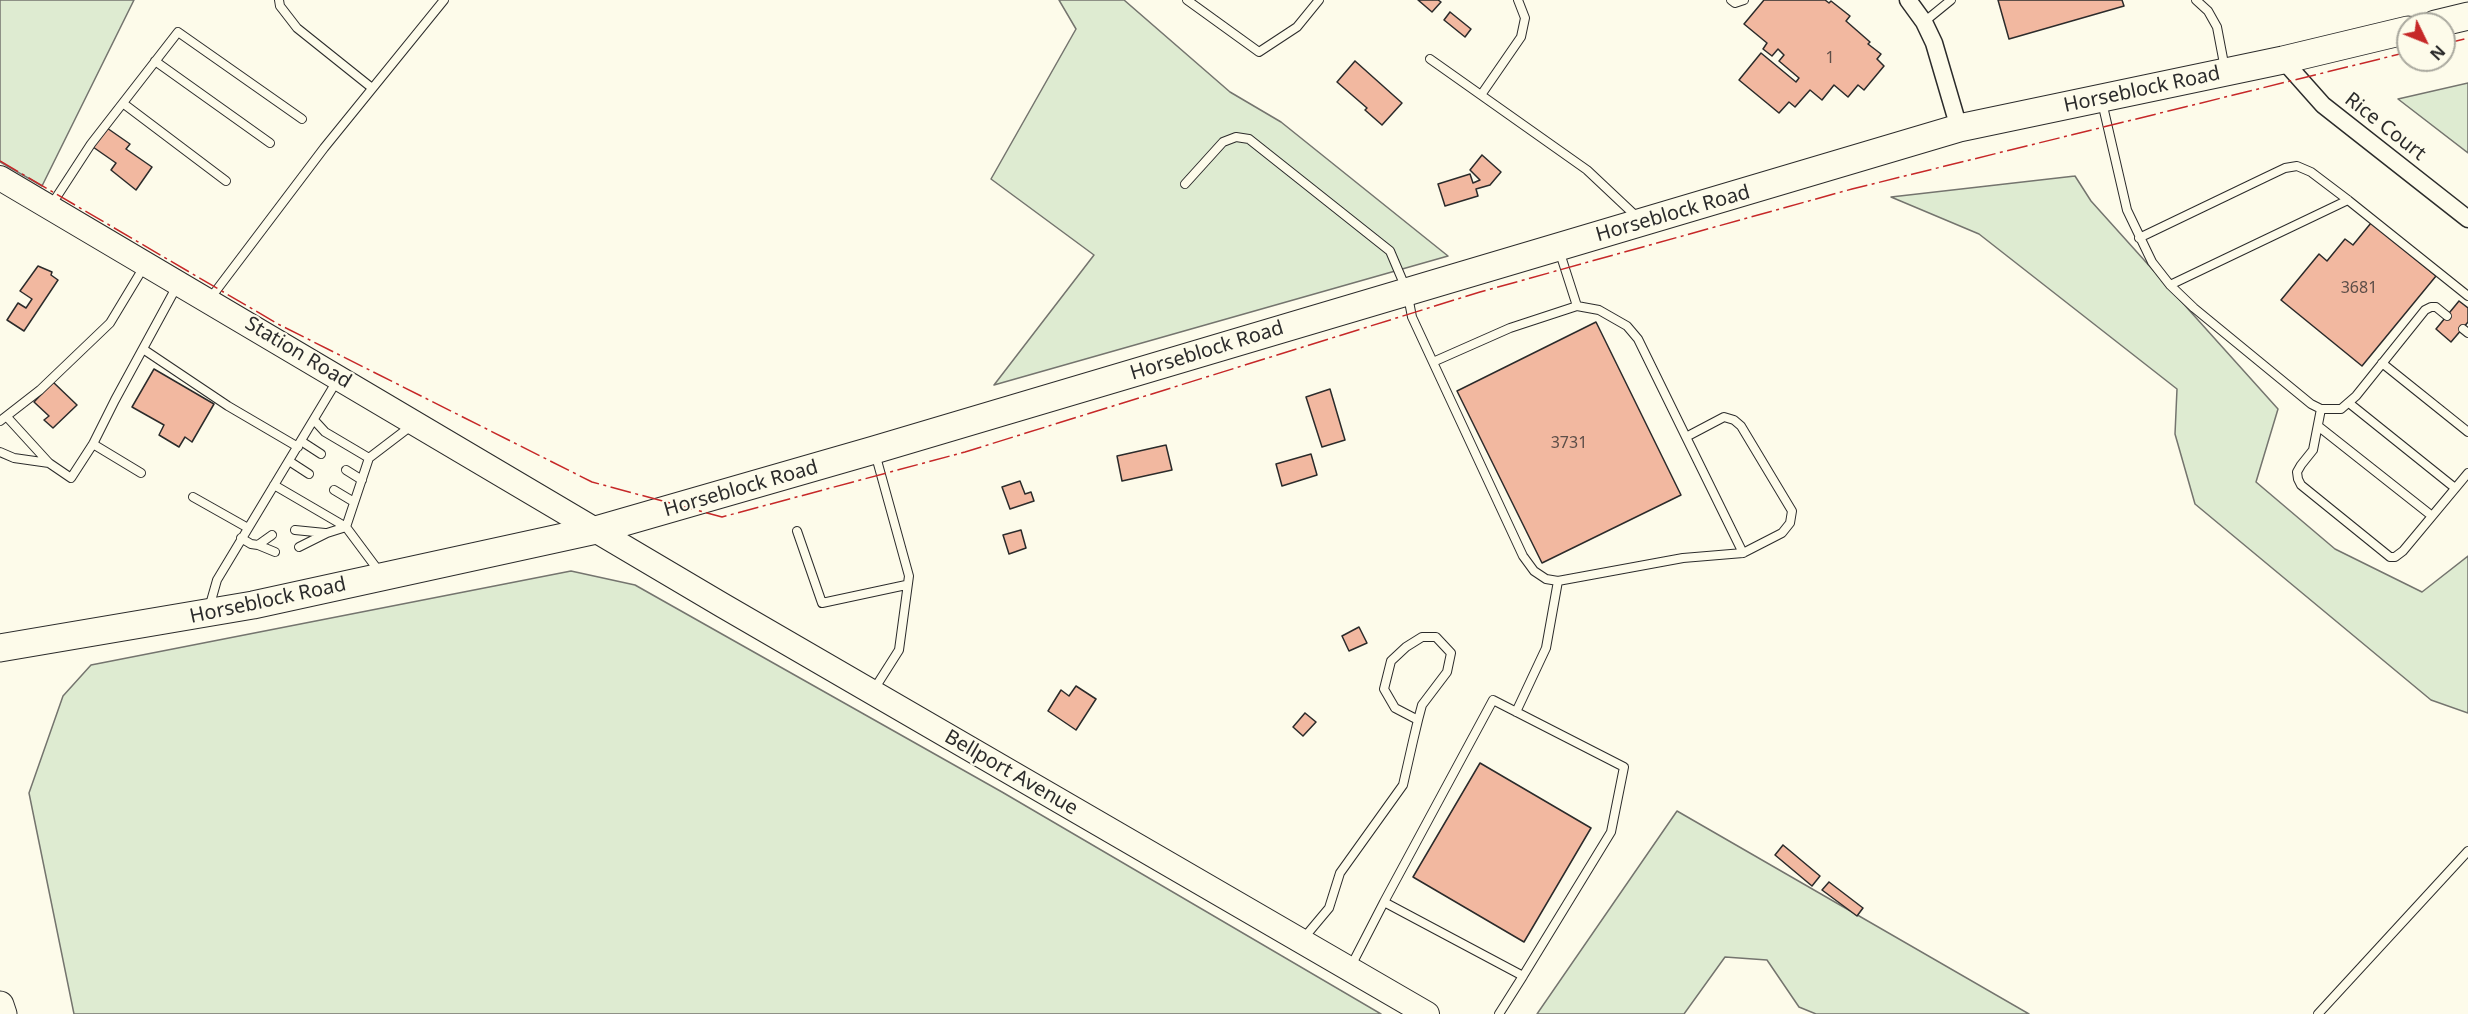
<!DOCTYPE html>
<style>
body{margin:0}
#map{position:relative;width:2468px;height:1014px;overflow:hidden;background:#fdfbea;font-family:"Noto Sans",sans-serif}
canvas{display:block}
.north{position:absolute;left:2396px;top:12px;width:60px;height:60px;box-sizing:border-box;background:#fdfbea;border:2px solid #a9a89e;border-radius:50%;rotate:133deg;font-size:16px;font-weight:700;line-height:24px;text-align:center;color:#2b2b2b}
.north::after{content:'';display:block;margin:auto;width:21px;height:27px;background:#c62828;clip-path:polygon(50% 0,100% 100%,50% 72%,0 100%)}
</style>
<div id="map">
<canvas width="2468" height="1014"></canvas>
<div class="north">N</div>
</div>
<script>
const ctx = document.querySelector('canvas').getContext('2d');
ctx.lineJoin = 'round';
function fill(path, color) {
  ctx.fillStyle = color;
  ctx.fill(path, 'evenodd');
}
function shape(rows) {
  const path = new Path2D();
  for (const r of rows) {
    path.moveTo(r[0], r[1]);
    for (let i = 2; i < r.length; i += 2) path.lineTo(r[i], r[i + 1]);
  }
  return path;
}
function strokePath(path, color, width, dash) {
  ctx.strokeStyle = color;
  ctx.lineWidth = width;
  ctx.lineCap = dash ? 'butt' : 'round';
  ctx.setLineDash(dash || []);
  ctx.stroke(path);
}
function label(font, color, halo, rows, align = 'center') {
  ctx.font = font + ' "Noto Sans",sans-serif';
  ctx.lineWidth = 4.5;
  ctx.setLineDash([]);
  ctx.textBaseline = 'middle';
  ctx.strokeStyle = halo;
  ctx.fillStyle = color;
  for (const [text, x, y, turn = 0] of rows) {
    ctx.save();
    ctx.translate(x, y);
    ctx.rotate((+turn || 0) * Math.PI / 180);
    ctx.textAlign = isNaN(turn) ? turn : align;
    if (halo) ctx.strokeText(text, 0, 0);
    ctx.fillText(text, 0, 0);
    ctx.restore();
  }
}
const green = shape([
 [0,0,134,0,42,186,0,162,0,0],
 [1059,0,1124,0,1230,92,1281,122,1448,256,994,385,1094,255,991,179,1076,29,1059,0],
 [2468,83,2468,153,2398,99,2468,83],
 [2075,176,2091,201,2278,409,2256,482,2335,549,2422,592,2468,556,2468,713,2431,700,2195,504,2175,434,2177,389,1979,234,1891,197,2075,176],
 [571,571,635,585,1002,792,1381,1014,74,1014,29,793,63,696,91,665,571,571],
 [1677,811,2029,1014,1816,1014,1799,1007,1767,960,1725,957,1684,1014,1537,1014,1677,811]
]);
const building = shape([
 [1418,0,1438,0,1441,2,1432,12,1418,0],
 [1764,0,1825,0,1829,3,1831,1,1850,16,1846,21,1870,42,1868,44,1881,54,1877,59,1884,66,1864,90,1858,85,1848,97,1834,85,1822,100,1810,90,1795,107,1789,102,1779,113,1739,80,1761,53,1796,82,1799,78,1779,61,1784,55,1778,49,1772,56,1763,49,1767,43,1744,24,1764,0],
 [1998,0,2122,0,2124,6,2009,39,1998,0],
 [1450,12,1471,29,1465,37,1444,20,1450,12],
 [1355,61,1402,103,1382,125,1365,110,1367,108,1337,82,1355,61],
 [107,128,130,144,126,149,152,167,136,190,111,170,116,163,93,147,107,128],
 [1482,155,1501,172,1490,185,1476,189,1478,196,1445,206,1438,184,1470,174,1473,183,1480,180,1470,170,1482,155],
 [2371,223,2436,276,2362,366,2281,300,2319,254,2327,261,2345,239,2353,245,2371,223],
 [38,266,52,272,51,275,58,280,24,331,7,320,18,303,26,308,32,299,20,291,38,266],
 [2459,301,2468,308,2468,322,2451,342,2436,329,2459,301],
 [1596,322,1681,495,1542,563,1457,391,1596,322],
 [154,369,214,404,192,442,185,437,179,447,159,435,164,425,132,407,154,369],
 [53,382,77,405,53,428,44,420,49,416,34,402,53,382],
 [1330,389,1345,440,1322,447,1306,397,1330,389],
 [1166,445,1172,470,1122,481,1117,456,1166,445],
 [1311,454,1317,475,1282,486,1276,464,1311,454],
 [1020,481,1025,494,1031,492,1034,501,1010,509,1002,487,1020,481],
 [1021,530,1026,548,1009,554,1003,535,1021,530],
 [1359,627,1367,643,1349,651,1342,636,1359,627],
 [1076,686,1096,699,1076,730,1048,711,1061,690,1069,696,1076,686],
 [1305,713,1316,722,1303,736,1293,727,1305,713],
 [1480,763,1591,828,1524,942,1413,877,1480,763],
 [1783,845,1820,876,1812,886,1775,855,1783,845],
 [1829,882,1863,908,1857,916,1822,890,1829,882]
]);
const service = shape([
 [279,0,280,6,297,28,372,88],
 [1187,0,1259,52,1297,27,1319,0],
 [1731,0,1735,3,1744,0],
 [2196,0,2208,11,2217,27,2225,69],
 [1924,22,1951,0],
 [1430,59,1587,170,1638,218],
 [155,61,270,143],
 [1481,95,1521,37,1525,18,1518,0],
 [2102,102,2127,210,2152,262,2170,285,2194,308,2311,404,2321,409,2341,409,2356,396,2425,310,2431,307,2436,307,2447,316],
 [124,104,226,181],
 [1185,184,1223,142,1236,137,1249,139,1390,251,1407,291,1412,317,1523,556,1534,571,1546,579,1558,581,1683,558,1743,553],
 [50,207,91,144,178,32,302,119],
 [2139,238,2264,178,2285,168,2297,166,2311,172,2348,200,2468,296],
 [1559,250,1577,306,1599,310,1627,326,1638,339,1686,437,1743,553,1782,533,1790,523,1792,511,1741,426,1734,420,1724,417,1686,437],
 [2170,285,2348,200],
 [209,300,324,148,444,0],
 [2463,329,2468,333],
 [143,349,228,406,298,447],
 [1433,362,1510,328,1577,306],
 [2382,363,2468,432],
 [2349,403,2455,488],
 [2321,409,2313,450,2301,465,2297,472,2298,479,2301,485,2390,557,2395,557,2403,551,2468,473],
 [7,417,49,463,71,478,93,444,115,400,177,286],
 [314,420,325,432,369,458],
 [0,421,40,390,110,323,145,265],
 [2318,426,2432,516],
 [301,441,321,454],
 [93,444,141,473],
 [0,452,14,458,49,463],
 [289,461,309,474],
 [346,470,362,480],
 [274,485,346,527,381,574],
 [334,490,354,502],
 [193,497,248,528],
 [346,527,369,458,411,426],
 [295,530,325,533],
 [797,531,822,603,906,585],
 [272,535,258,545,275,552],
 [241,538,251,544,258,545],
 [299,547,327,533,346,527],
 [209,608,217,580,338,379],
 [873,691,899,650,909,576,875,453],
 [1516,712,1546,648,1558,581],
 [1384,902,1493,700,1624,767,1611,832,1523,976],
 [1303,939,1329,908,1340,873,1403,785,1413,741,1418,720,1422,705,1447,672,1451,653,1436,637,1422,637,1406,647,1391,661,1384,689,1395,708,1418,720],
 [1350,968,1384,902,1523,976,1499,1014],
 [2318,1014,2468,851]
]);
const minor = shape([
 [1908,0,1924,22,1934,43,1959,128],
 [2283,60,2323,105,2468,219]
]);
const secondary = shape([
 [0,178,722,605,1427,1014]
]);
const primary = shape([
 [2435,24,2468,16],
 [0,648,253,605,596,530,874,450,1959,128,2283,60,2408,30],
 [0,1005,3,1014]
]);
const power = shape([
 [2444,44,2468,38],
 [0,161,278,324,592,482,722,517,965,452,1480,292,1852,189,2408,52]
]);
const numberNames = [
 ["1",1830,58],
 ["3681",2359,288],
 ["3731",1569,443]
];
const streetNames = [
 ["Horseblock Road",2142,90,-12],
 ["Rice Court",2385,127,38],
 ["Horseblock Road",1673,214,-16],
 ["Horseblock Road",1207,351,-17],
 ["Station Road",298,353,31],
 ["Horseblock Road",741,489,-16],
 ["Horseblock Road",268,601,-12],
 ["Bellport Avenue",1011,773,30]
];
fill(green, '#deebd1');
strokePath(green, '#74746e', 1.5);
fill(building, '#f2b8a0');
strokePath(building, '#2b2b2b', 1.5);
strokePath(service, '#2b2b2b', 10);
strokePath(minor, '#2b2b2b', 19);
strokePath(secondary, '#2b2b2b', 26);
strokePath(primary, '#2b2b2b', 29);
strokePath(service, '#fdfbea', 8);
strokePath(minor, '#fdfbea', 16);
strokePath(secondary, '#fdfbea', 24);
strokePath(primary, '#fdfbea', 27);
strokePath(power, '#c62828', 1.5, [21, 4.5, 3, 4.5]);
label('16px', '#5d4e48', null, numberNames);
label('20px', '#2b2b2b', '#fdfbea', streetNames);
</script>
